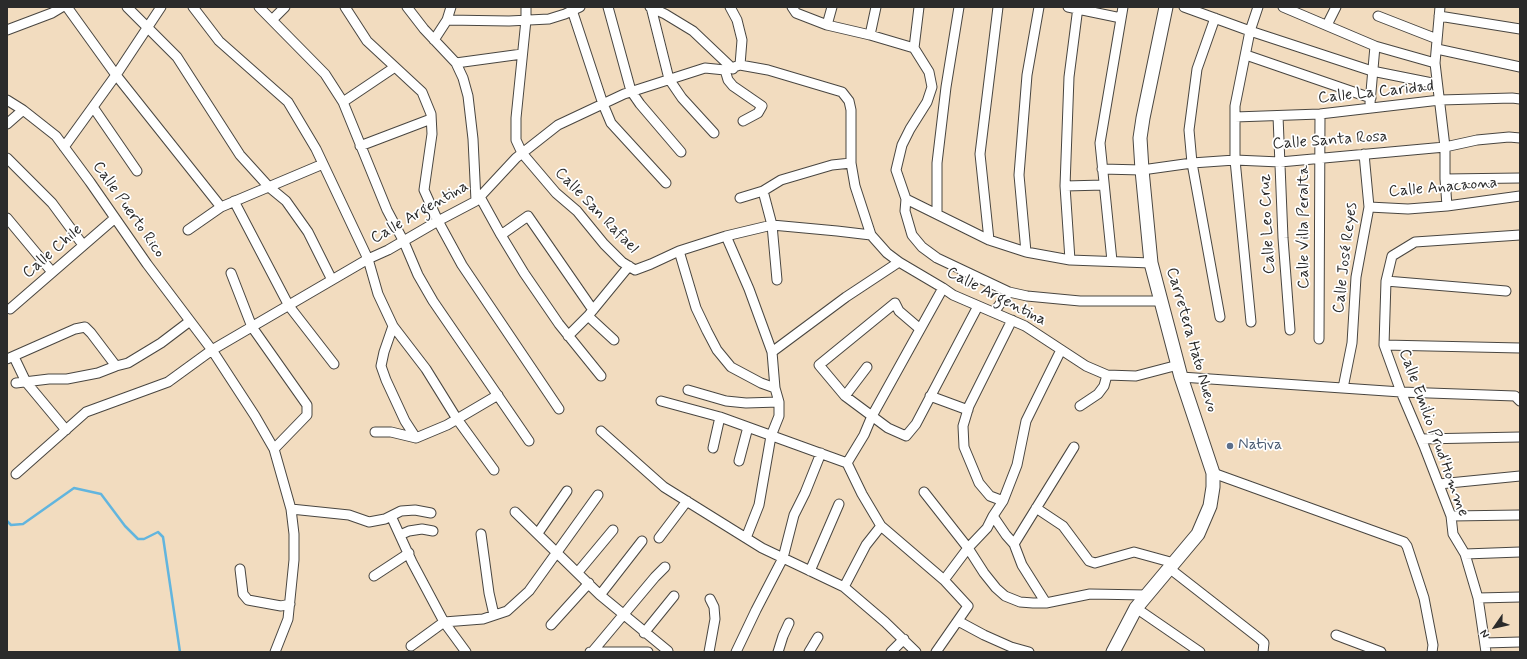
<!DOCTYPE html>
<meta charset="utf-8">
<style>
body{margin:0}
#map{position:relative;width:1527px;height:659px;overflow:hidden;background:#f2dcbf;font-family:Mynerve,sans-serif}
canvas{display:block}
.frame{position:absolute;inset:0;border:8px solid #2b2b2b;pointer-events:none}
.north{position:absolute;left:1475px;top:607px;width:40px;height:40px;-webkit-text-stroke:3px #fff;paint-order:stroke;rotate:236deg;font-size:11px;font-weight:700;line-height:16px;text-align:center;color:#2b2b2b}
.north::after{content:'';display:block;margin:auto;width:14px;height:18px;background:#2b2b2b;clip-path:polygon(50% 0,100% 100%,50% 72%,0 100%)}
</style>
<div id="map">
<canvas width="1527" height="659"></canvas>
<div class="frame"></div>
<div class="north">N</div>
</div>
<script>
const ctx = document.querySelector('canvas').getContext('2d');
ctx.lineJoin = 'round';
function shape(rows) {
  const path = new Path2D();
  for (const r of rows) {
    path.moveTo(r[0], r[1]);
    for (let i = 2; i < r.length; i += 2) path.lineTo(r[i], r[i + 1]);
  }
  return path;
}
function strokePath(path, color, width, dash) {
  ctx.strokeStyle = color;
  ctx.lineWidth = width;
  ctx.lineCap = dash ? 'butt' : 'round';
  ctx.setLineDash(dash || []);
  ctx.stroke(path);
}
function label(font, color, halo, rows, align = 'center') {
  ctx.font = font + ' Mynerve,sans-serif';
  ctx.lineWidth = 3.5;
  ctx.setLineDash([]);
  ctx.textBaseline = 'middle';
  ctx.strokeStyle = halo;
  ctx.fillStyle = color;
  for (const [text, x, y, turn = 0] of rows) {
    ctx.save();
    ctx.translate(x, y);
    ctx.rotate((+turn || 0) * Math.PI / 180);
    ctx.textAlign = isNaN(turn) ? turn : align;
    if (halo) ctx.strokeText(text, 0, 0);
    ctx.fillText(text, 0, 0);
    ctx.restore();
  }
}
const stream = shape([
 [7,521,11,525,23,524,74,488,101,494,125,526,138,539,144,539,158,532,163,537,180,652]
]);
const minor = shape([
 [67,7,116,75,221,207],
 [127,7,177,57,240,155,269,187,286,201,308,232,332,280],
 [193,7,219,41,288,102,316,149,368,259,378,294,393,326,426,369,457,419,494,470],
 [259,7,325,74,343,102,387,210,404,242,418,275,433,301,529,441],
 [345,7,367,41,422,92,431,114,432,134,424,190,438,221,462,265,559,409],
 [407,7,424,29,456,63,463,78,468,96,473,139,476,201],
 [526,7,526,20,516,118,516,140,522,153,556,193,577,211,604,244,622,262,635,270,651,264,679,251,726,236,772,225,837,231,871,235],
 [571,7,603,104,611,123,666,183],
 [608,7,631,91,640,104,681,152],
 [650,7,665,14,693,31,733,69],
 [651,7,669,79,682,98,714,133],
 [730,7,737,20,742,40,740,65],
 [792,7,796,13,827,25,870,35,914,48],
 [919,7,914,48,929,72,932,87,927,102,910,129,902,145,896,170,906,199,989,240,1026,252,1070,260,1151,263],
 [1068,7,1121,18],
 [1184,7,1250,31,1372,71,1437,84],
 [1283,7,1375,46,1435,63],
 [1440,7,1435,63,1445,147,1445,179,1447,206],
 [1378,16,1437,39],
 [1439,16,1520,29],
 [1215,18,1197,69,1189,130,1192,163,1220,317],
 [272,20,285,7],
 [447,20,509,21,549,19,565,14,580,7],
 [827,25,832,7],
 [1327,25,1336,7],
 [7,30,52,13,62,7],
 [870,35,876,7],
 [434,40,447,20,451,7],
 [1437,49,1520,67],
 [1246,55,1371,98],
 [456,63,522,54],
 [725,70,728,80,733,86,762,106,758,113,743,121],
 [7,100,23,110,56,136,90,182,147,264,212,350,255,416,274,449,291,509,294,534,294,560,288,619,275,652],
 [343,102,395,67],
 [1370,103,1375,46],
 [93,107,137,171],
 [1278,116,1283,238,1290,330],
 [1235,117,1320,114,1440,100,1512,98,1520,99],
 [7,124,23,110],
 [360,146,431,119],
 [64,147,116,75,161,7],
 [7,158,52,203,83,245],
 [1102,169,1142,170,1192,163,1235,160,1280,162,1445,147,1477,140,1509,137,1520,138],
 [1445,179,1520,178],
 [1065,186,1104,185],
 [763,191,772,225,777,280],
 [480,197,501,235,524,273,559,324,601,376],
 [740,198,763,191,781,180,832,165,851,163],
 [906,199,905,211,912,235,922,247,937,258,1009,292],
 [234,201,289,306,334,364],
 [1369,207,1408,209,1447,206,1520,196],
 [937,214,937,163,946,87,959,7],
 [7,218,52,272],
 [188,230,221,207,323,164],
 [501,235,528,216,593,310],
 [726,236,749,289,772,352,775,388,779,402,779,416,771,436,759,505,746,538],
 [989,240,980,154,998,7],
 [679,251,696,308,707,331,717,350,731,367,761,383,775,388],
 [1026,252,1019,175,1027,75,1039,7],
 [1070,260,1065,186,1069,77,1078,7],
 [1112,261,1100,143,1123,7],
 [231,273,252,327,307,405,307,415,274,449],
 [1386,281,1506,291],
 [10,309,115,218],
 [994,312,1009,292,1027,296,1080,301,1161,301],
 [588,316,614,340],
 [1251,322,1235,160,1235,106,1250,31,1258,7],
 [393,326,384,352,381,366,386,380,405,421,416,438],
 [920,329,899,311,895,303,819,365,845,396,888,428,906,436,916,424,978,306],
 [568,336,588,316,629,266],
 [1319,339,1320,114],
 [1384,345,1520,348],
 [772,352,846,297,899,262],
 [14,357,26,382,66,430],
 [7,359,75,329,85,327,91,333,116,366],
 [1181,377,1401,392,1515,396,1520,401],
 [16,383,49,379,67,379,98,373,116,366,128,363,161,343,190,321],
 [1343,388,1352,343,1356,277,1369,207,1364,154],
 [688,390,726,401,746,403,779,402],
 [845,396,867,367],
 [930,396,968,410],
 [661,401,720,417,847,463,864,435,872,416,943,288],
 [1080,406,1098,394,1104,386,1107,375],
 [601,431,664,487,762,548,844,587,885,622,916,652],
 [375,432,391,432,416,438,447,425,498,395],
 [1421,439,1520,437],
 [713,448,720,417],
 [739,461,748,427],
 [847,463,862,494,881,526,944,580,968,606,936,652],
 [1213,473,1404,542,1407,546,1424,598,1433,645,1432,652],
 [16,474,86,412,168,382,212,350,368,259,388,250,438,221,476,201,516,158,558,125,624,94,705,68,725,70,740,65,768,70,842,92,849,101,851,110,851,163,855,186,871,235,887,253,899,262,943,288,953,295,1025,326,1086,366,1107,375,1136,376,1178,365],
 [1439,484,1520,476],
 [924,492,968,548,984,573,996,588,1005,596,1020,602,1033,603,1046,603,1090,594,1146,595],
 [1003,501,990,496,979,483,964,447,963,426,969,406,1012,320],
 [1036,508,1063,526,1089,561,1095,563,1134,552,1174,563],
 [291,509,349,515,369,522,385,519,391,516,412,562,444,622,466,652],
 [515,512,600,595,668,651],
 [391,516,401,511,415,510,431,513],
 [993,516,1006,535,1014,544,1022,565,1046,603],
 [1451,516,1520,515],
 [538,533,567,491],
 [481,534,489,593,494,615],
 [400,535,409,531,422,529,433,531],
 [659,538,687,501],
 [1014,544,1074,447],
 [1465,554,1520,552],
 [1169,568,1260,639,1264,643,1263,652],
 [240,569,243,594,248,600,281,606,290,604],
 [810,571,839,504],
 [578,572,613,530],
 [374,576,409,553],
 [944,580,968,548,987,528,993,516,1003,501,1017,465,1026,421,1061,350],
 [844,587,866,545,881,526],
 [600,595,642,541],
 [1478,598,1520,597],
 [1136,608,1200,652],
 [958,621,984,635,1011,647,1029,652],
 [551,625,589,583],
 [644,633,674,596],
 [1336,635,1381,652],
 [1485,643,1520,642],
 [411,646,444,622,483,619,507,611,529,591,598,495],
 [593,651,655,577,665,567],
 [590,652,648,652],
 [709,652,715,619,714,607,710,599],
 [736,652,756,610,783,558,794,515,805,493,821,453],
 [778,652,783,636,789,623],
 [809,652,818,637],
 [891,652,904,639],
 [1486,652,1478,598,1465,554,1453,534,1451,516,1424,446,1401,392,1384,345,1386,281,1392,256,1415,242,1520,235]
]);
const secondary = shape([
 [1113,652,1136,608,1198,534,1210,506,1213,487,1213,473,1181,377,1151,263,1142,170,1140,138,1143,118,1166,7]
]);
const markers = [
 [1230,446,4,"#5c6f8a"]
];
const streetNames = [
 ["Calle La Caridad",1376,93,-6],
 ["Calle Santa Rosa",1330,141,-4],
 ["Calle Anacaona",1443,188,-5],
 ["Calle Puerto Rico",128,210,55],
 ["Calle San Rafael",596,211,46],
 ["Calle Argentina",420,213,-30],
 ["Calle Leo Cruz",1268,224,-93],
 ["Calle Villa Peralta",1305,227,-90],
 ["Calle Chile",53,252,-41],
 ["Calle José Reyes",1346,258,-83],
 ["Calle Argentina",996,297,27],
 ["Carretera Hato Nuevo",1191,340,74],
 ["Calle Emilio Prud'Homme",1433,433,70]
];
const serviceNames = [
 ["Nativa",1238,446]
];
strokePath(stream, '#62b5de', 2.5);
strokePath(minor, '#494641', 11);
strokePath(secondary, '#494641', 15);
strokePath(minor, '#fff', 9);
strokePath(secondary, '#fff', 13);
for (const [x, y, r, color] of markers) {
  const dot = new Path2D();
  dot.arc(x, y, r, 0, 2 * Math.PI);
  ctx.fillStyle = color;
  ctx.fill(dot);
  strokePath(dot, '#fff', 1.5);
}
label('16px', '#2b2b2b', '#fff', streetNames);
label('16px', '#4e5e75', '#fff', serviceNames, 'left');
</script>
